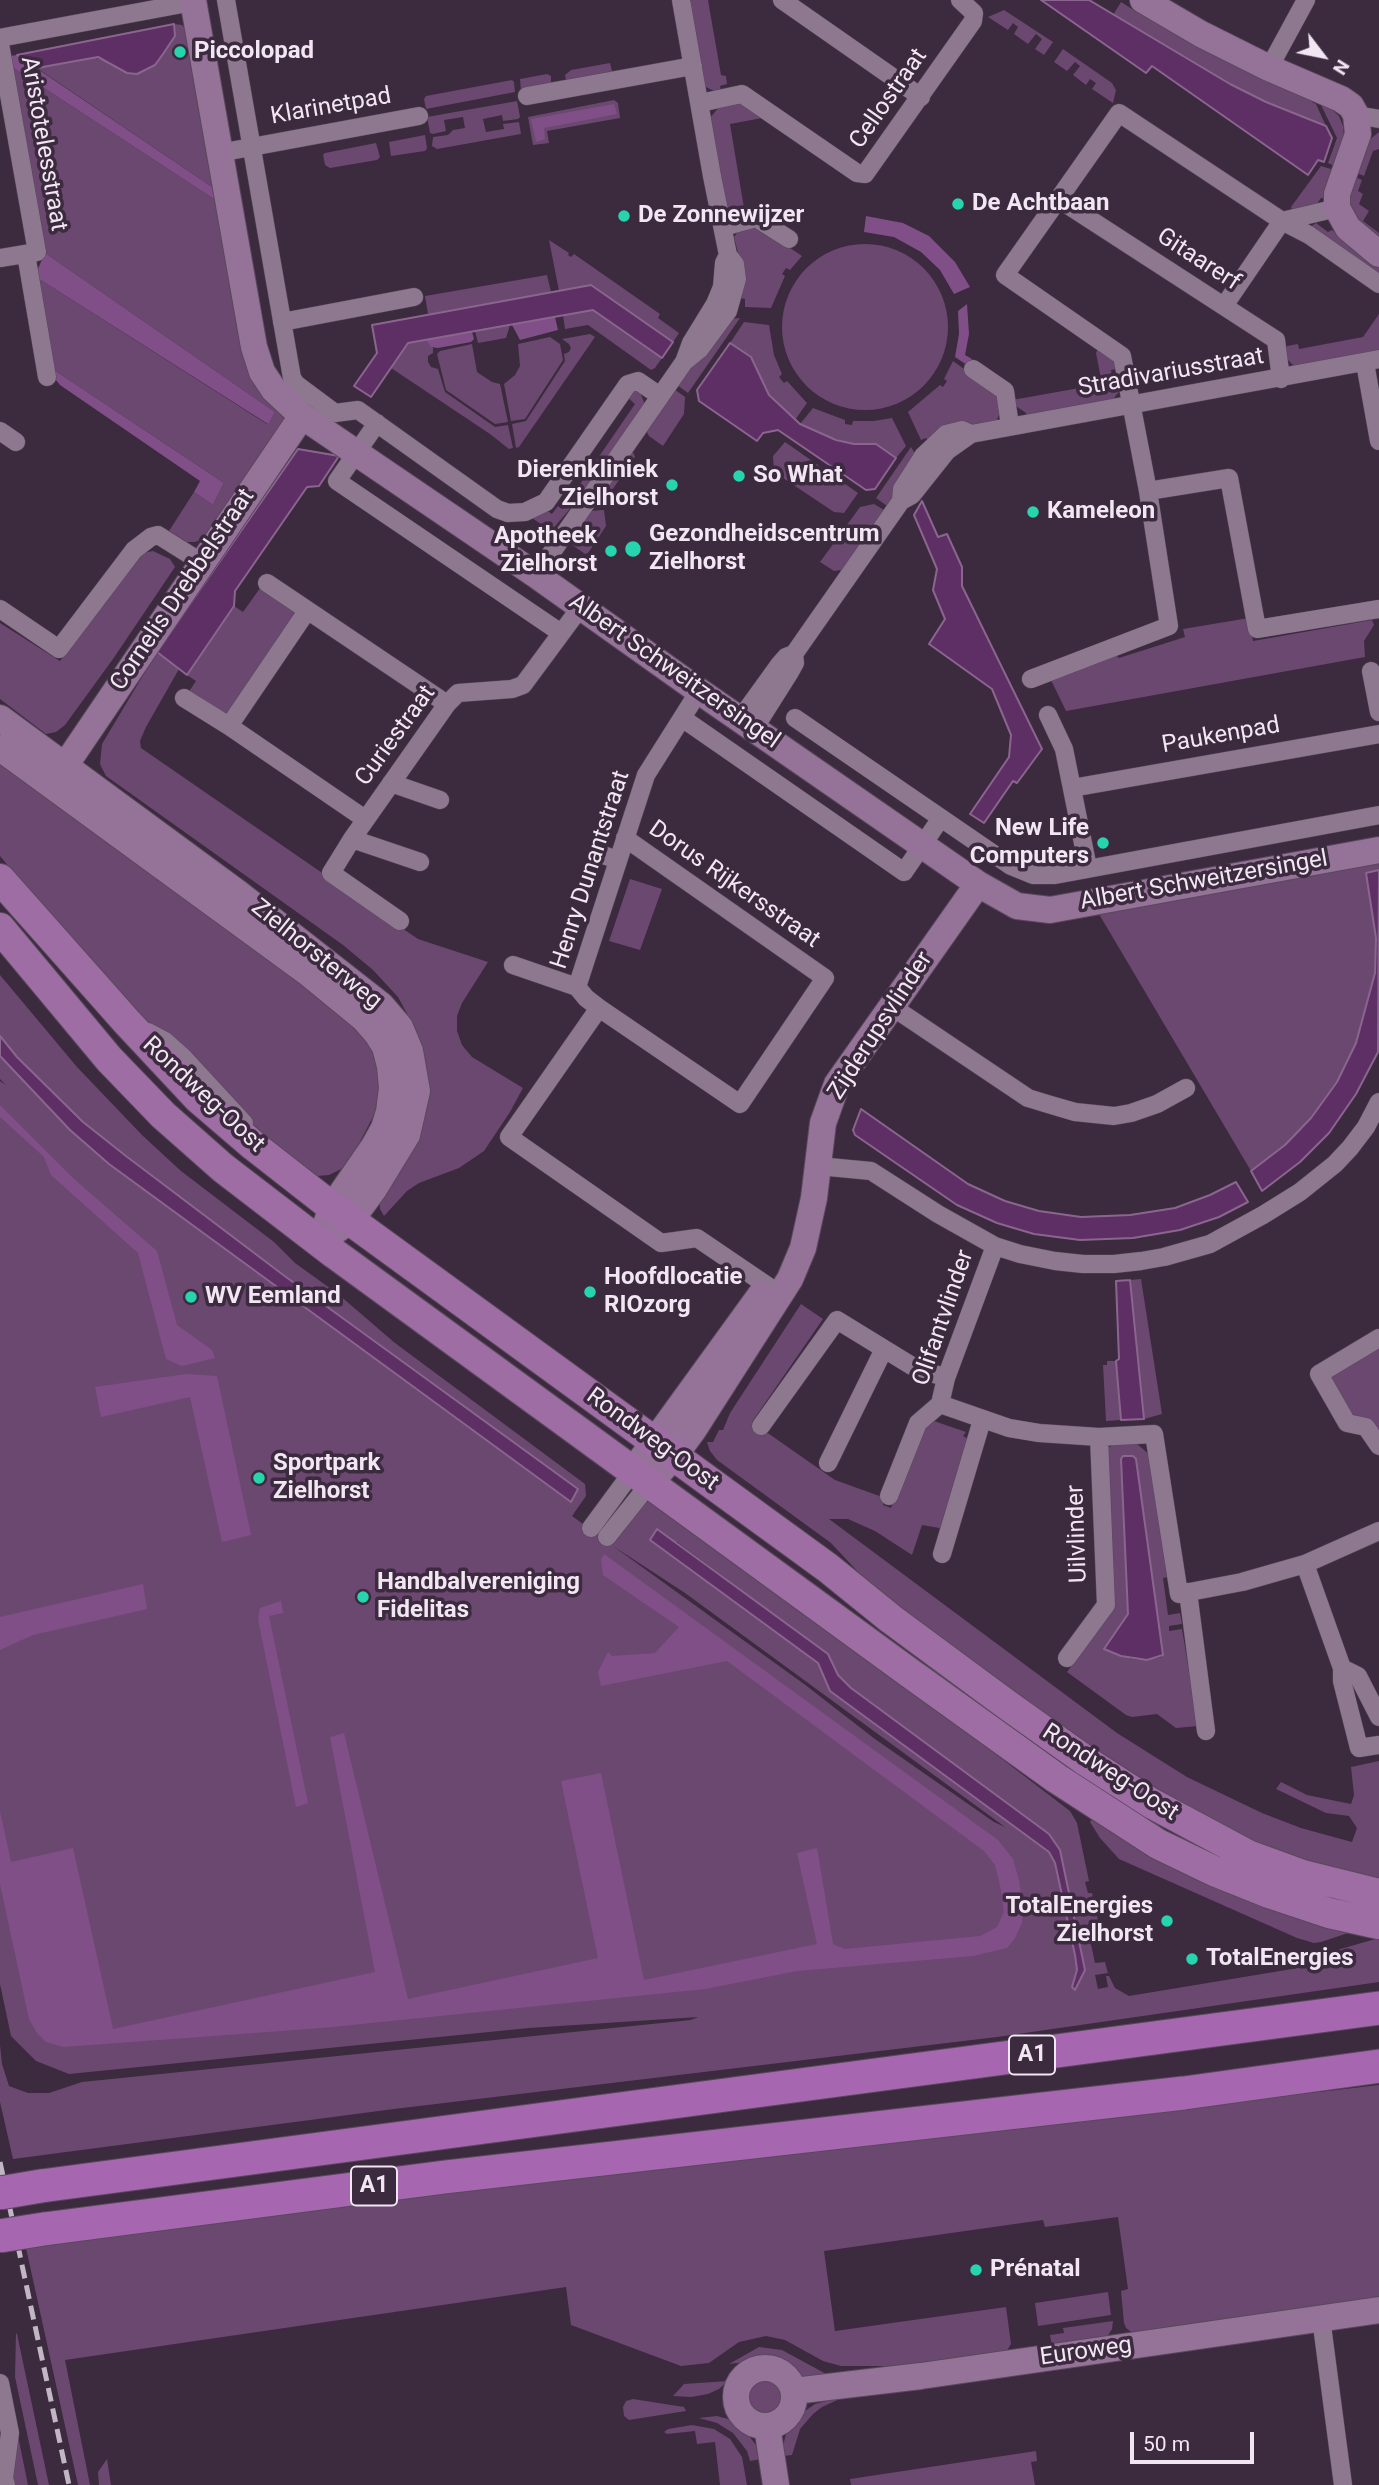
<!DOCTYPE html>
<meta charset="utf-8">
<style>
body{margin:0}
#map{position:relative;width:1379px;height:2485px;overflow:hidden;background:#3c2a3e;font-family:Roboto,sans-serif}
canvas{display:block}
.north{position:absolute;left:1288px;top:21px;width:70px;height:70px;-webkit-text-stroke:5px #3c2a3e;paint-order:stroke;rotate:122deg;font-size:19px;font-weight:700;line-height:28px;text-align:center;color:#f2e6f3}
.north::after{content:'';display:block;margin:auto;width:24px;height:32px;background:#f2e6f3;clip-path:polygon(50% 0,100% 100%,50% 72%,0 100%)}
.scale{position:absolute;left:1130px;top:2432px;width:124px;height:32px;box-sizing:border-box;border:4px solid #f2e6f3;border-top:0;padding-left:9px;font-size:21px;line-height:24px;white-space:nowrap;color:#f2e6f3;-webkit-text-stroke:5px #3c2a3e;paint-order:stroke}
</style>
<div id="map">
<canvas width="1379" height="2485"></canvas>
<div class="north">N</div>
<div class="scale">50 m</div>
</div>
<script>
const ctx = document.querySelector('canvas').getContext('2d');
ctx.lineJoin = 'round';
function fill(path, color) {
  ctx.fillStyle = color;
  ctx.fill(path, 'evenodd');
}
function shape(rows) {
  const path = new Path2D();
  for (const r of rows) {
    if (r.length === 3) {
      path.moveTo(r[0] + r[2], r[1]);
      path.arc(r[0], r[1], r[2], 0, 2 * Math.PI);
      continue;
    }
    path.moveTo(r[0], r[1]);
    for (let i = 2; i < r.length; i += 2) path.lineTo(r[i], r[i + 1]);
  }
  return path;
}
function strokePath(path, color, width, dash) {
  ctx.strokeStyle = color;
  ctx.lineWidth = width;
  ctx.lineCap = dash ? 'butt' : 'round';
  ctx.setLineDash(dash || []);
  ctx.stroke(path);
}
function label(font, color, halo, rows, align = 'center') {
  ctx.font = font + ' Roboto,sans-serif';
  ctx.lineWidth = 7;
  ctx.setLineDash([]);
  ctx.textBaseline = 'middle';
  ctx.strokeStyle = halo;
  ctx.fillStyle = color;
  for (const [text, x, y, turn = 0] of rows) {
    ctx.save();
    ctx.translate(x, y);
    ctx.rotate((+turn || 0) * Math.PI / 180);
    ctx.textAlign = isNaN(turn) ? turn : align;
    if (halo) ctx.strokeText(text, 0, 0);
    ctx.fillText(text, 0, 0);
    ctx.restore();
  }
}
const green = shape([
 [692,0,708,0,721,75,726,76,727,84,720,86,721,91,716,92,704,86,689,1],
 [1121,2,1148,19,1151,16,1313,96,1312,102,1316,104,1326,126,1266,102,1230,84,1151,39,1113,15],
 [1004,10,1053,42,1044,55,1035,49,1042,39,1036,34,1028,44,1014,34,1018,27,1013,23,1008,30,988,17],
 [174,24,182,25,189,33,215,189,37,68,92,57,106,61,128,73,155,65,175,36],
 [1063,49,1112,83,1116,90,1113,103,1092,89,1096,83,1090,79,1086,85,1073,75,1080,66,1075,62,1067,71,1054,62],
 [610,63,613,75,566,80,565,75,571,70],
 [12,67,217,201,286,417,203,539,195,542,187,542,169,531,194,492,213,505,224,483,54,370,36,277,267,424,275,412,45,253],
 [547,74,551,76,551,85,521,91,520,79],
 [512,80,514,82,515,92,426,109,424,99,426,96],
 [614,100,618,103,620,118,547,131,549,143,533,145,528,117],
 [517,101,520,117,518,119,503,121,502,115,483,119,486,132,504,129,503,124,519,122,521,134,437,149,432,146,433,137,448,135,453,130,465,128,463,117,444,120,446,131,433,134,430,133,427,117],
 [1323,101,1339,116,1343,126,1344,137,1335,166,1328,163,1337,138,1321,105],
 [743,103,762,118,730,124,745,214,726,207,710,118,719,107],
 [1379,132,1379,149,1373,151,1364,176,1357,173,1368,141],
 [425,135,427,148,425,151,391,156,389,142],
 [376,143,380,157,377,160,330,168,325,165,323,155,325,153],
 [1321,166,1334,170,1324,198,1321,198,1314,208,1293,212,1291,207],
 [1355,177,1362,180,1358,191,1363,194,1359,204,1369,211,1363,221,1379,233,1379,242,1352,216,1349,197],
 [1316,223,1328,232,1332,230,1379,264,1379,278,1310,227],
 [756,225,802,256,790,270,786,268,782,274,785,276,771,308,745,307,745,299,740,298,743,272,734,237,742,226],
 [549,240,569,253,568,255,571,257,574,254,660,314,658,318,679,333,673,342,593,286,559,291],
 [865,327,83],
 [547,275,551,292,428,314,425,296],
 [593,310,662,358,655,368,651,370,588,325,565,329,563,315],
 [1379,314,1379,351,1296,368,1287,359,1285,349,1287,346,1298,344,1299,349,1363,337],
 [740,318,688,393,677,385,729,319],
 [744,322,769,325,774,355,782,374,779,377,784,383,787,381,807,403,795,420,769,395,751,357,730,343],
 [510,325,506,338,478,343,475,331],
 [590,334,595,337,519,447,516,448,512,424,526,421,565,361,564,354,569,352,571,348,569,344,562,339],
 [550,337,560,344,563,360,525,419,511,421,504,384,515,375,520,366,518,344],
 [426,340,433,348,433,353,428,356,428,362,431,367,438,369,445,392,495,427,508,425,513,448,509,449,490,434,391,368,408,343],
 [472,344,477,372,492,382,500,384,508,422,495,424,446,390,437,354,440,351],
 [1098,348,1115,361,1117,369,1111,370,1112,375,1118,374,1121,389,1114,398,1114,401,1027,416,1026,413,1013,404,1012,400,1102,384,1096,353],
 [953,361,1000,395,1002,408,996,422,954,426,929,441,926,438,921,440,908,412,940,385,943,387,947,381,944,379],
 [634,389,640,392,645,405,580,497,551,531,532,518,544,509,552,514,558,506,563,509,635,404,627,397],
 [674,389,685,397,684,414,663,446,649,436,646,430],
 [813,408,845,420,845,424,852,425,853,421,874,421,892,418,906,446,896,458,876,444,854,444,818,434,800,424],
 [785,442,858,493,844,513,834,512,774,472,773,456],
 [911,447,917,457,887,506,876,498],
 [632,450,635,457,612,490,607,492,603,490],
 [874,504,884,510,842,572,840,570,834,571,820,562,860,507],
 [604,510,606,526,588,553,585,554,571,544,590,511],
 [153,551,170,559,175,567,113,659,65,725,56,732,46,734,0,699,0,623,60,661,124,570,143,553],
 [263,584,299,608,225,717,188,693,196,681,187,675,234,606,243,612],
 [1249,618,1253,641,1372,620,1374,625,1364,641,1365,657,1066,711,1050,678,1116,655,1119,658,1185,637,1183,629],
 [157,652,179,669,146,727,140,741,141,748,418,939,488,962,462,1003,457,1016,457,1031,462,1045,472,1057,523,1088,510,1112,484,1151,459,1168,419,1183,407,1191,384,1216,380,1209,379,1195,422,1128,428,1096,426,1064,416,1030,398,997,373,970,343,945,106,776,100,764,102,744],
 [0,754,309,980,376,1050,381,1091,376,1111,352,1157,341,1169,329,1175,317,1176,304,1169,237,1119,128,1009,0,856],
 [1379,857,1379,870,1366,873,1376,938,1375,973,1356,1043,1337,1082,1311,1118,1285,1145,1251,1171,1096,909],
 [630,879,662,889,640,950,609,941],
 [0,975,77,1067,142,1135,181,1171,274,1242,295,1263,338,1294,395,1343,585,1484,586,1496,572,1516,612,1545,644,1503,653,1500,921,1697,1070,1811,1077,1823,1089,1881,1085,1882,1088,1893,1092,1893,1098,1921,1087,1925,1095,1963,1105,1962,1108,1973,1095,1975,1098,1989,1108,1987,1106,1976,1109,1976,1115,1988,1129,1996,1292,1969,1311,1965,1309,1958,1379,1938,1379,1982,997,2037,394,2109,13,2159,0,2102,0,2045,2,2064,9,2086,28,2093,49,2093,82,2082,691,2020,698,2017,529,2028,69,2074,36,2061,11,2036,0,1984,0,1081,6,1085,0,1079,0,1056,70,1130,109,1164,570,1502,578,1489,234,1238,83,1122,17,1057,0,1036],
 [650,1540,677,1542,827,1654,838,1675,851,1688,1049,1834,1060,1850,1085,1970,1076,1989,1072,1987,1077,1970,1075,1955,1055,1863,1049,1852,830,1691,818,1663],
 [613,1546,685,1593,1005,1827,994,1822,875,1739,804,1684],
 [1141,1279,1162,1414,1144,1419,1130,1280],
 [801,1304,823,1319,752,1422,835,1480,885,1498,883,1505,891,1508,922,1427,934,1421,966,1432,963,1436,970,1440,945,1529,922,1525,912,1555,875,1531,848,1519,829,1519,1117,1733,1187,1777,1262,1813,1301,1828,1352,1842,1357,1828,1349,1816,1326,1813,1276,1789,1281,1782,1307,1795,1351,1804,1354,1795,1351,1767,1379,1761,1379,1885,1282,1857,1169,1805,942,1644,860,1574,831,1543,717,1460,710,1451,707,1442,713,1442,719,1430,723,1430,730,1413],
 [1377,1346,1379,1349,1379,1435,1353,1417,1327,1375],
 [1107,1361,1116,1361,1121,1420,1106,1421,1103,1365,1107,1365],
 [1116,1443,1137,1444,1150,1455,1168,1577,1163,1578,1168,1615,1180,1613,1182,1624,1169,1626,1169,1631,1182,1629,1198,1726,1176,1728,1157,1714,1132,1717,1126,1715,1067,1672,1114,1607,1108,1448],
 [1121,1459,1162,1657,1147,1660,1130,1659],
 [1095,1815,1363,1928,1321,1942,1314,1943,1297,1938,1119,1859,1100,1838,1090,1822],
 [1379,2085,1379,2300,1134,2334,1126,2328,1124,2323,1121,2291,1128,2289,1118,2217,1045,2227,1043,2220,824,2251,835,2331,1006,2307,1011,2344,1006,2352,919,2366,841,2366,823,2361,785,2340,766,2336,739,2342,709,2363,681,2366,571,2325,566,2287,65,2360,90,2485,78,2485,26,2248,387,2200],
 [1108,2292,1111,2315,1038,2326,1035,2303],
 [1113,2321,1112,2329,1107,2337,1052,2347,1050,2335,1064,2333,1063,2328],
 [16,2333,17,2334,49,2485,38,2485,15,2377],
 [759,2347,782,2350,830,2376,807,2379,783,2363,769,2359,729,2364],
 [764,2398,20],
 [728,2381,719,2389,708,2394,691,2397,673,2396,684,2384],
 [846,2396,822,2407,813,2414,800,2429,792,2455,783,2456,783,2446,786,2434,805,2411,815,2404],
 [633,2399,684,2407,686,2411,629,2420,624,2416,623,2407,626,2401],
 [717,2416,728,2419,749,2436,756,2445,761,2459,750,2461,747,2451,733,2433,717,2423,699,2418],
 [692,2425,714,2429,730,2439,742,2457,747,2485,720,2485,715,2442,697,2444,695,2431,667,2434,664,2432,668,2429],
 [18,2436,28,2485,10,2485],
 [1036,2451,1037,2461,1031,2462,1035,2485,851,2485,850,2479],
 [107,2459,111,2485,99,2485,98,2472]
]);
const forest = shape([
 [17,55,215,189,217,201,12,67,10,56],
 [614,104,617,114,544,128,545,139,536,142,531,119],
 [866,216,903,223,929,236,955,262,970,287,954,294,940,270,921,252,894,237,864,232],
 [45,253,275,412,268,424,36,277,36,273],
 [967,304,969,334,965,355,972,359,967,365,955,357,959,334,958,311],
 [555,317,558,330,520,340,512,325],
 [472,332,474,339,471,342,438,348,431,347,426,340],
 [54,370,224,483,213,505,194,492,200,481,60,385,55,379],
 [0,1105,74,1179,157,1251,177,1325,212,1350,215,1358,182,1366,166,1359,138,1253,51,1175,44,1157,0,1117],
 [186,1374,217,1376,251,1535,222,1542,190,1397,101,1417,95,1387],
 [604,1554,998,1840,1013,1859,1019,1880,1023,1906,1022,1923,1015,1938,1007,1948,973,1956,797,1971,705,1989,322,2028,63,2047,46,2042,37,2033,29,2019,0,1884,0,1811,11,1862,73,1848,113,2029,375,1972,330,1737,344,1733,408,1999,598,1958,561,1781,601,1773,644,1980,817,1944,797,1853,817,1848,833,1944,837,1946,845,1949,980,1936,997,1927,1004,1912,1001,1890,995,1865,984,1851,727,1661,601,1686,598,1672,608,1652,612,1656,655,1653,679,1627,603,1575,601,1560],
 [143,1584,147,1609,33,1635,0,1650,0,1617],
 [281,1601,283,1613,269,1616,308,1803,296,1807,258,1619,260,1608]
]);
const water = shape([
 [1041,0,1089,0,1230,84,1266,102,1326,126,1332,138,1324,162,1318,160,1308,175,1152,66,1146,73,1041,0],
 [174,24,175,36,163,54,155,65,137,74,127,73,98,57,37,68,17,55,174,24],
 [591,285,673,342,662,358,593,310,408,343,371,397,354,386,377,353,372,325,591,285],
 [730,343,751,357,769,395,800,424,836,440,854,444,876,444,896,458,875,489,866,490,778,430,763,433,757,441,699,401,697,390,730,343],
 [298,449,339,456,319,486,307,487,235,591,234,606,187,675,157,652,298,449],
 [922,501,938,537,947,534,962,567,962,586,1042,749,1017,783,1013,781,984,823,970,814,1009,757,1011,735,992,689,929,644,945,619,933,590,937,569,914,515,922,501],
 [1379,870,1378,1052,1356,1094,1329,1133,1300,1162,1262,1191,1251,1171,1285,1145,1311,1118,1337,1082,1356,1043,1375,973,1376,938,1366,873,1379,870],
 [0,1036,17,1057,83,1122,126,1156,282,1274,578,1489,571,1502,109,1164,70,1130,0,1056,0,1036],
 [861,1109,968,1184,1005,1201,1039,1211,1081,1217,1130,1215,1175,1208,1210,1195,1236,1182,1248,1202,1219,1217,1180,1230,1133,1238,1080,1240,1034,1234,997,1223,957,1205,855,1135,853,1130,861,1109],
 [1130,1280,1144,1419,1121,1420,1116,1361,1119,1359,1116,1281,1130,1280],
 [1123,1456,1133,1456,1136,1459,1163,1655,1147,1660,1121,1656,1104,1649,1128,1614,1121,1459,1123,1456],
 [657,1529,828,1654,838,1675,851,1688,1049,1834,1060,1850,1085,1970,1075,1990,1072,1987,1077,1970,1075,1955,1055,1863,1049,1852,830,1691,818,1663,650,1540,657,1529]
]);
const street = shape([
 [226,0,292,378,296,384,335,413,358,410,497,509,508,513,525,512,546,502,628,384,638,381,660,396],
 [681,0,712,176,728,255,735,264,737,279,728,311,700,349,684,362],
 [782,0,921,97],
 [0,38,193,2],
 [0,44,37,252,0,258],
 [1269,68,1306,0],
 [527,96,693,66],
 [700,103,742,94,857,173,865,174,973,21,974,13,960,0],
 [1356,115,1379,119],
 [219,153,419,116],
 [1060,200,1276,340,1281,379],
 [723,227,756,218,789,239],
 [26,254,47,377],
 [1224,306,1282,221,1309,235,1379,284],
 [282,322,414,297],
 [1365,363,1379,441],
 [973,369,1005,391,1010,426],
 [377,423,337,481,561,633],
 [0,431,16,442],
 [1148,491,1122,356,1005,275,1119,113,1282,221,1337,208],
 [901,501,912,495,947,451,971,434],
 [536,575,684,362,691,343,715,304,722,287,724,263,728,255],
 [267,583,447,704],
 [0,609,59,649,134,550,151,537,158,535,201,562],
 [307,611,229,726,365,819],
 [1371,671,1379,712],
 [1031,679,1169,626,1148,491,1229,478,1257,629,1379,609],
 [699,691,646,775,577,987,586,998,599,1008,509,1137,661,1243,697,1238,778,1293],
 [184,698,229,726],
 [1048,715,1064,749,1088,868],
 [682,718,904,872,941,818],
 [795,718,1011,866,1033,875,1055,875,1379,815],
 [740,719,779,665,786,657,794,654,801,644,901,501,902,489,923,456,946,434,962,430,971,434,1379,359],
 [754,729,790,672,795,663,794,654],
 [391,783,440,800],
 [1072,788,1379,734],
 [352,839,420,862],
 [597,853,618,860],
 [400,921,331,873,352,839,447,704,458,693,512,689,523,685,580,608],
 [513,965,577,987],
 [891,1006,1028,1098,1051,1105,1075,1112,1114,1116,1131,1113,1157,1104,1186,1088],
 [599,1008,740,1104,825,978,625,838],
 [148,1032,165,1041,184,1058,244,1123],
 [818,1166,871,1171,938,1214,995,1246,1020,1254,1055,1261,1083,1264,1114,1264,1141,1261,1164,1257,1210,1244,1263,1215,1300,1192,1335,1164,1350,1148,1366,1127,1379,1102],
 [995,1246,946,1378,940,1404,1009,1428,1039,1433,1099,1437,1154,1434,1179,1594,1242,1582,1305,1564,1379,1531],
 [1379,1338,1319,1374,1347,1423,1366,1427,1379,1446],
 [761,1426,837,1320,912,1366,946,1378],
 [828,1463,884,1349],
 [889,1496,918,1423,940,1404],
 [591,1528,633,1471],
 [607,1537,650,1483],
 [942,1554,982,1420],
 [1305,1564,1342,1668,1342,1681,1359,1748,1379,1745],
 [1188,1592,1206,1731],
 [1067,1658,1106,1605,1099,1437],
 [1342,1668,1358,1676,1379,1717],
 [1321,2318,1343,2485],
 [0,2383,10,2433,4,2478,6,2485]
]);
const secondary = shape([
 [193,0,254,347,262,372,274,390,302,416,536,575,699,691,978,884,1017,906,1050,910,1379,850],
 [1143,0,1201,34,1269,68,1341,99,1351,106,1356,115,1358,134,1337,194,1337,208,1348,228,1379,254],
 [0,718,238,893,381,1005,400,1027,410,1051,417,1091,407,1135,374,1189,351,1220,320,1242],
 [0,748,308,973,364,1019,377,1034,385,1047,390,1066,392,1088,389,1112,384,1128,374,1146,332,1207,325,1227],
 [56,779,302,416],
 [633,1471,762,1293],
 [650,1483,675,1455,694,1429,790,1279,803,1248,814,1198,823,1123,837,1084,978,884],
 [765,2397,29],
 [794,2391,921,2376,1379,2310],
 [767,2426,776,2485]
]);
const primary = shape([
 [0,879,126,1021,198,1098,254,1146,332,1207,828,1568,891,1619,1006,1704,1086,1761,1151,1803,1248,1855,1303,1875,1379,1894],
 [0,928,109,1059,163,1115,223,1168,335,1254,907,1671,1056,1778,1158,1844,1214,1871,1269,1893,1329,1913,1379,1924]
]);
const highway = shape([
 [41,2186,1379,2008],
 [44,2229,445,2177,1184,2093,1379,2066]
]);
const rail = shape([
 [0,2162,69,2485]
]);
const highwayBridge = shape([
 [0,2193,41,2186],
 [0,2236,44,2229]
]);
const markers = [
 [180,52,7,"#26d5ae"],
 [958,204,7,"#26d5ae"],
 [624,216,7,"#26d5ae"],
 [739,476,7,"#26d5ae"],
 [672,485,7,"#26d5ae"],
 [1033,512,7,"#26d5ae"],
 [633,549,9,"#26d5ae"],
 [611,551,7,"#26d5ae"],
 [1103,843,7,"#26d5ae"],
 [590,1292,7,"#26d5ae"],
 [191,1297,7,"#26d5ae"],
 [259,1478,7,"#26d5ae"],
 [363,1597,7,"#26d5ae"],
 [1167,1921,7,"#26d5ae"],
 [1192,1959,7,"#26d5ae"],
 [976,2270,7,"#26d5ae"]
];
const shields = [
 [1032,2055,46],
 [374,2186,46]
];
const shieldNames = [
 ["A1",1032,2055],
 ["A1",374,2186]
];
const poiNames = [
 ["Piccolopad",194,52],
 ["De Achtbaan",972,204],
 ["De Zonnewijzer",638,216],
 ["Dierenkliniek",658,471,"right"],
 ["Zielhorst",658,499,"right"],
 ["So What",753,476],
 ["Kameleon",1047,512],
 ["Gezondheidscentrum",649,535],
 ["Zielhorst",649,563],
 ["Apotheek",597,537,"right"],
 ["Zielhorst",597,565,"right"],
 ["New Life",1089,829,"right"],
 ["Computers",1089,857,"right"],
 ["Hoofdlocatie",604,1278],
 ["RIOzorg",604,1306],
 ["WV Eemland",205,1297],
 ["Sportpark",273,1464],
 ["Zielhorst",273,1492],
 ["Handbalvereniging",377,1583],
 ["Fidelitas",377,1611],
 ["TotalEnergies",1153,1907,"right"],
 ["Zielhorst",1153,1935,"right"],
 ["TotalEnergies",1206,1959],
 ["Prénatal",990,2270]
];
const streetNames = [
 ["Cellostraat",889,99,-55],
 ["Klarinetpad",331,107,-10],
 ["Aristotelesstraat",43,144,80],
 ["Gitaarerf",1198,260,33],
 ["Stradivariusstraat",1171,373,-10],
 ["Cornelis Drebbelstraat",183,590,-56],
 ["Albert Schweitzersingel",674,672,35],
 ["Curiestraat",396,736,-54],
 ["Paukenpad",1221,736,-10],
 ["Henry Dunantstraat",591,870,-72],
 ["Albert Schweitzersingel",1204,881,-10],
 ["Dorus Rijkersstraat",734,885,35],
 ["Zielhorsterweg",316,955,39],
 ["Zijderupsvlinder",881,1026,-57],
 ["Rondweg-Oost",203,1095,43],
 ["Olifantvlinder",944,1318,-71],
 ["Rondweg-Oost",652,1440,36],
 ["Uilvlinder",1078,1534,-92],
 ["Rondweg-Oost",1110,1773,33],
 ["Euroweg",1086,2352,-8]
];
fill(green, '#6b4870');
fill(forest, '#804f87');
fill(water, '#5e2f64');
strokePath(water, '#8a668f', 2);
strokePath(street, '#58495b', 19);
strokePath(secondary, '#58495b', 28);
strokePath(primary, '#58495b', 32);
strokePath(highway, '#58495b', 35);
strokePath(street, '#8d788f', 18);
strokePath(secondary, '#957399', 26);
strokePath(primary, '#9d6da3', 30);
strokePath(highway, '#a766b0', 33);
strokePath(rail, '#c2b5c4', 5, [14, 7]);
strokePath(highwayBridge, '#58495b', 35, []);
strokePath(highwayBridge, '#a766b0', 33);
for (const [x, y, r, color] of markers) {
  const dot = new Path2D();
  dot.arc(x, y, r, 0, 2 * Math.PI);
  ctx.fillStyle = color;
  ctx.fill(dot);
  strokePath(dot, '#3c2a3e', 2.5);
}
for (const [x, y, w] of shields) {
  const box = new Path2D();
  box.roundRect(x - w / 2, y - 19.5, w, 39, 5);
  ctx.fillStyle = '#3c2a3e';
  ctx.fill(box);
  strokePath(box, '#f2e6f3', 2);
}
label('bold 23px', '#f2e6f3', null, shieldNames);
label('bold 24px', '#f2e6f3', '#3c2a3e', poiNames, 'left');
label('24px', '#f2e6f3', '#3c2a3e', streetNames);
</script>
